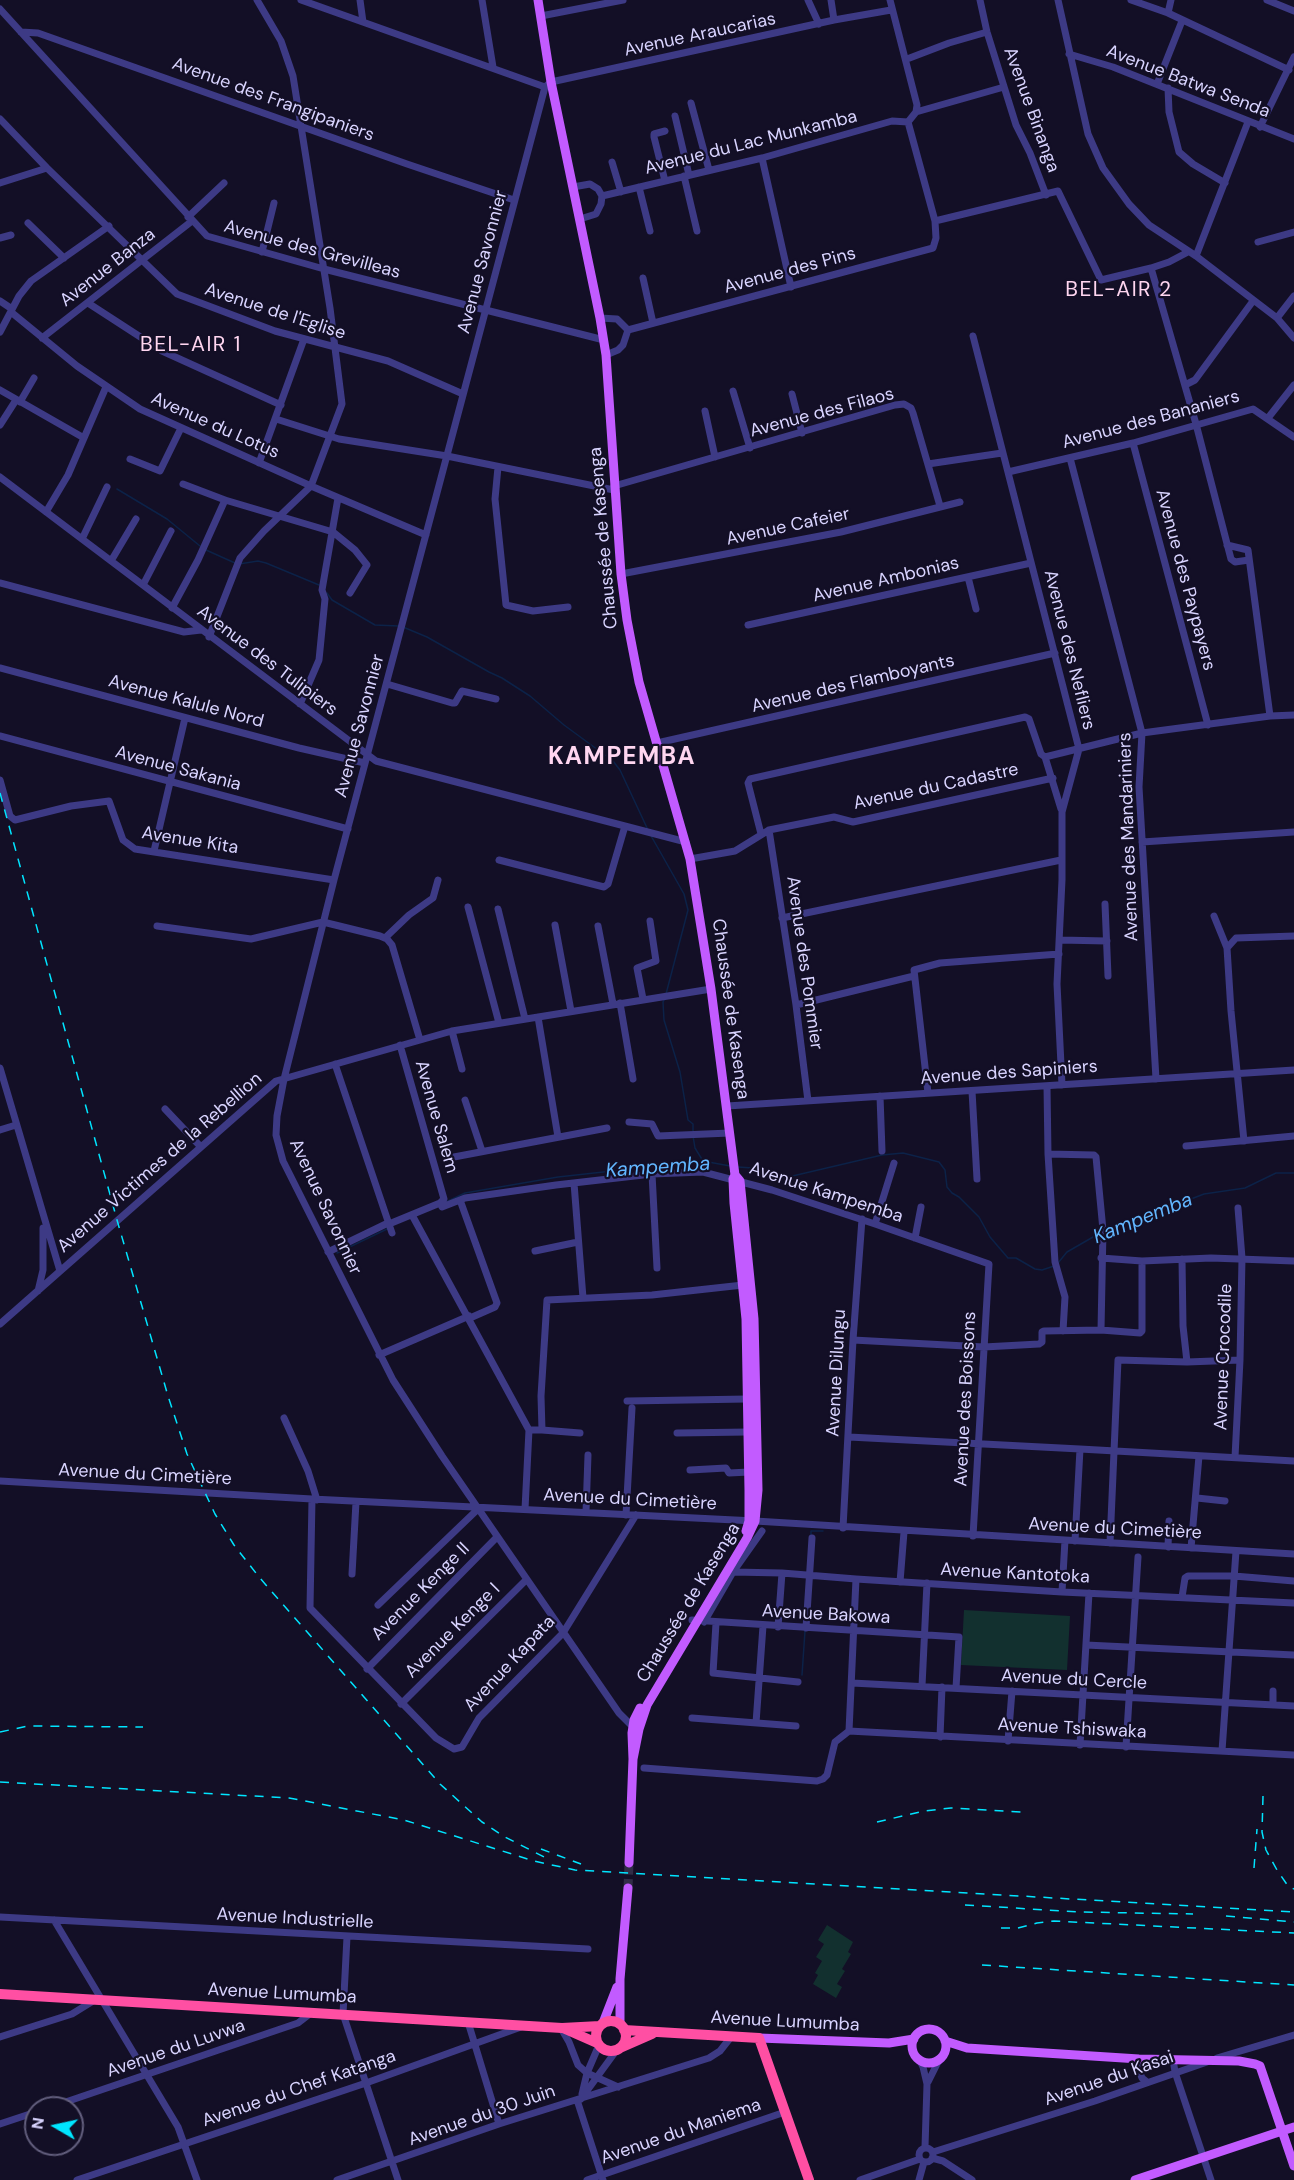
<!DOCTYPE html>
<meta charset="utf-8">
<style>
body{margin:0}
#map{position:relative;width:1294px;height:2180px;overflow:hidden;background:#130f26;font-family:"DM Sans",sans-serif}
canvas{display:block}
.north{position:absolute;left:24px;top:2096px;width:60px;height:60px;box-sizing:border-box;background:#130f26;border:2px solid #625e7d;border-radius:50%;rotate:279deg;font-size:16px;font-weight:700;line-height:24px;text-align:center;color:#d9d4ff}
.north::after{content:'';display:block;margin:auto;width:21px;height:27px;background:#00e5ff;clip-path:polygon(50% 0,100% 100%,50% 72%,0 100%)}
</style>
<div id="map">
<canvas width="1294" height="2180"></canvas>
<div class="north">N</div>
</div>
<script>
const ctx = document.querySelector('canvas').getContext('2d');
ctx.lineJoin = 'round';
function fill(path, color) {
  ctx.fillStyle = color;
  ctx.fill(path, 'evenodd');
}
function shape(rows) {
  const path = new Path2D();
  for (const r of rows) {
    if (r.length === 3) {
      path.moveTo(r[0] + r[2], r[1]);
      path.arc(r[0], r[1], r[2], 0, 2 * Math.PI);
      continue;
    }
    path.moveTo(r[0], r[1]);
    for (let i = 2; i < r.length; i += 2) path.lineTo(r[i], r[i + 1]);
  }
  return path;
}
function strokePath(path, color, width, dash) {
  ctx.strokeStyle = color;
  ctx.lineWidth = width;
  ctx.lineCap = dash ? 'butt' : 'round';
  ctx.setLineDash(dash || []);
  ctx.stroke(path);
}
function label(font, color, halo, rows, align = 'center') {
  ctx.font = font + ' "DM Sans",sans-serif';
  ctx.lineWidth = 4.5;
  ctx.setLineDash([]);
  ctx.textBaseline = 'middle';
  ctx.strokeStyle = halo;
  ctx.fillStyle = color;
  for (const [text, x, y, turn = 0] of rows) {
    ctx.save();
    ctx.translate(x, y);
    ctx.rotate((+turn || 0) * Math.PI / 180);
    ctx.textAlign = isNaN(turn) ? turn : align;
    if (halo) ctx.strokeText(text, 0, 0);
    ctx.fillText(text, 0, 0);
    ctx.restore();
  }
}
const green = shape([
 [964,1610,1070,1616,1067,1670,961,1665],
 [827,1925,853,1942,848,1952,851,1954,842,1969,845,1971,837,1984,842,1987,836,1998,813,1984,818,1975,815,1973,822,1961,816,1957,824,1944,818,1940]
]);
const stream = shape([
 [117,489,167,519,200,546],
 [206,550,235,563],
 [239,564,258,561,266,563,319,585],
 [327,593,332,600,375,625,399,626],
 [403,627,427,637,489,672,502,678,530,696,564,725,613,761,620,770,648,830],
 [650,834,684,894,688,910,666,994],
 [665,998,663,1002,664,1020,680,1072,688,1120,693,1124,693,1131],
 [693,1136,695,1148,703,1161],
 [738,1167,753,1168,784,1178,882,1155,903,1153,939,1162,945,1170,947,1187,952,1193,959,1197,979,1217,990,1237,1008,1258,1016,1258,1035,1269,1042,1270,1054,1266],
 [446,1202,465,1193,558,1177,703,1161,730,1166],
 [1105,1232,1204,1194,1245,1188,1276,1173,1294,1173],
 [337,1253,387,1229],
 [1058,1263,1067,1252,1100,1233],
 [811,1536,811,1531,823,1531],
 [802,1675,805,1631]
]);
const majorTunnel = shape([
 [628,1888,629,1863]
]);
const minor = shape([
 [301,0,545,87],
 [360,0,363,22],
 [482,0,493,67],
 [808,0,819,24],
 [831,0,834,20],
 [890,0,917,105,916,112,908,122],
 [980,0,987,32,1016,125,1030,153,1046,195],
 [1058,0,1088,134,1103,168,1129,204,1149,225,1196,256,1277,318,1294,338],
 [1131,0,1168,13,1289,70],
 [1267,0,1294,11],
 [0,9,207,236,324,269,604,340],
 [1168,13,1171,0],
 [541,16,623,0],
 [21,32,38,33,407,164,514,200],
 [1069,54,1113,67,1294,139],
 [907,59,949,43,987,32],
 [1157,84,1182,21],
 [1168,88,1169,112,1179,152,1193,164,1225,183],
 [691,103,709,170],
 [916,112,1004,87],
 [675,116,689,175],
 [0,119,47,168,177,294,275,331,388,361,463,394],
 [1260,127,1294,57],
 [762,158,791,287],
 [612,162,621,192],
 [684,176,697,231],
 [665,181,654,137,654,134,665,131],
 [0,183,47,168],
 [573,187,590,184,598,189,602,196,601,204,596,214,580,219],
 [639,187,650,231],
 [602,196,762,158,892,121,908,122],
 [188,217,224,183],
 [935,221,1058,191,1101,280,1151,268,1169,262,1188,252],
 [28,223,64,258],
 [0,238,11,235],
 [1258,242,1294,232],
 [262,252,274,203],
 [1196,256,1248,122],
 [1151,268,1196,424,1231,559,1235,562,1249,560],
 [643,278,653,323],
 [0,301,12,309],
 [88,303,162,351,281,405],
 [11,312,77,366,140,409,311,486,426,535],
 [600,318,617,319,628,330,623,345,618,350,606,355],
 [1277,318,1294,296],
 [628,330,933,248,936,238,935,221,908,122],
 [0,332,19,296,31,281,109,226],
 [973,336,1079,749,1062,812,1062,880,1057,984,1062,1085],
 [42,338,192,221],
 [1185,385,1195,380,1253,301],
 [0,390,84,438],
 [733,391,750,448],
 [792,394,802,433],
 [20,402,34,378],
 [705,411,715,457],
 [1268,418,1294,385],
 [276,419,339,439,447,456,614,490],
 [0,425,16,400],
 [1133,443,1208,725],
 [1070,458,1142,733,1139,787,1156,1079],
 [130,459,160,471,181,428],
 [259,463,304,339],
 [928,464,1002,453],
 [498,467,495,499,506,605,533,611,568,607],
 [1008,472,1133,443,1253,409,1294,437],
 [0,477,376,761,686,842],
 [183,484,225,500,333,532,355,550,367,565,350,593],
 [614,486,895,405,904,404,911,408,913,413,940,506],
 [46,512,68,475,106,387],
 [82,539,107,487],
 [1227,545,1248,550,1270,716],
 [111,561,136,519],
 [621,574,841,532,960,502],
 [968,577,976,609],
 [0,583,184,632,201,630],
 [143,585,171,531],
 [172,608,198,560,225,500],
 [748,625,1031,563],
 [209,637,240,558,264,531,311,486,342,404,330,308,293,76,281,41,257,0],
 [0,668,299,748,365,763],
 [387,684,452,703,455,703,462,691,496,699],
 [300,704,319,660,325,599,322,590,338,498],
 [0,736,348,829],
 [657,743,1055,653],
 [1045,757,1142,733,1270,716,1294,715],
 [0,780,10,816,15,820,71,806,109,801,123,840,135,849,334,880],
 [769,830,796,1005,808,1101],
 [761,834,748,783,750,779,1025,717,1029,719,1041,754,1045,757,1061,809],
 [1142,842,1294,832],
 [154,851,185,718],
 [690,859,735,851,769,830,834,817,853,822,1053,778],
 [499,860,604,887,608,884,625,826],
 [1105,904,1108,976],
 [468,907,499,1023],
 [498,909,525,1019],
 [1214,916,1227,948,1231,1011,1244,1141],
 [782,918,1061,860],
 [555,925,571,1011],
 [157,926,251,939,323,922,380,936,387,939,392,945,420,1040],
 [598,926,613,1004],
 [385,938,409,915,433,898,438,880],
 [1060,940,1107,941],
 [1227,948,1236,938,1294,936],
 [643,999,637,968,656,961,650,921],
 [620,1003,633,1079],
 [796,1005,914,976],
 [538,1017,558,1137],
 [452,1031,462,1069],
 [335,1064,392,1233],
 [0,1068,60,1271],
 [1047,1086,1048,1154,1055,1262,1065,1297,1063,1331],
 [972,1091,977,1179],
 [928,1093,914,970,940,963,1059,954],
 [880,1096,882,1151],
 [465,1100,482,1151],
 [727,1106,1294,1070],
 [165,1109,200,1146],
 [629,1122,652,1124,658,1136,730,1133],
 [0,1130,16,1125],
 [1186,1146,1294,1136],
 [1048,1154,1094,1155,1096,1157,1103,1230,1101,1330],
 [454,1157,607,1128],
 [652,1174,657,1268],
 [574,1183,583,1298],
 [460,1200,497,1303,495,1307,470,1318],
 [440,1203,442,1207,465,1198,556,1185,652,1174,703,1172,772,1190,875,1224,989,1264,973,1536],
 [412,1215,529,1430,525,1509],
 [389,1224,440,1203,444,1199,400,1045],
 [875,1224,894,1163],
 [915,1238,921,1207],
 [535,1251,578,1242],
 [328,1252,388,1223],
 [1101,1258,1142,1261,1211,1258,1294,1261],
 [1182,1259,1183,1326,1187,1362],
 [38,1291,43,1270,43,1228],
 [0,1324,276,1081,452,1031,711,989],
 [853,1340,984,1347,1039,1344,1042,1342,1042,1332,1044,1331,1101,1330,1140,1333,1142,1331,1142,1261],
 [379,1355,469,1316],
 [627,1401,747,1399],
 [284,1418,308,1471,317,1500],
 [529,1430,542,1430,541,1396,547,1300,652,1295,743,1285],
 [542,1430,580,1433],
 [677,1433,748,1432],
 [849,1437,1080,1449],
 [1235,1457,1240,1360,1242,1258,1238,1208],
 [690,1470,726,1468,729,1473,749,1472],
 [0,1481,312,1499,755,1521,1294,1554],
 [1197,1498,1225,1501],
 [312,1499,310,1608,436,1738,454,1749,462,1747,479,1718,563,1633,636,1515],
 [586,1512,588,1455],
 [626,1515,632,1408],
 [843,1528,853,1340,862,1219],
 [1075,1541,1080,1449,1294,1461],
 [1110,1543,1118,1360,1187,1362,1240,1360],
 [1168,1547,1169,1521],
 [1191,1548,1199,1456],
 [733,1572,782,1573,856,1579,1062,1592,1294,1603],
 [352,1574,356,1502],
 [900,1582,904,1532],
 [1062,1592,1065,1540],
 [1182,1597,1185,1578,1188,1576,1234,1576,1294,1581],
 [378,1605,478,1509],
 [692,1620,959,1637,956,1688],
 [704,1622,733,1572,762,1531],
 [716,1623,713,1673,798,1682],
 [778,1627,782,1573],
 [806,1628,812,1538],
 [1086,1645,1294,1655],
 [367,1669,497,1537],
 [852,1683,1294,1706],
 [922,1686,927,1583],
 [401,1704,526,1580],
 [1273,1705,1273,1691],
 [692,1718,796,1726],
 [756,1723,763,1626],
 [637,1728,632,1726,619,1713,442,1456,393,1380,283,1161,276,1135,277,1116,284,1079,334,880,545,87,551,82,834,20,891,10],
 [849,1731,1294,1755],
 [849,1731,856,1579],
 [940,1737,942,1687],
 [1008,1741,1012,1691],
 [1080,1745,1089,1593],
 [1126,1747,1138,1557],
 [1222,1751,1236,1551],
 [644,1768,817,1781,823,1779,827,1775,835,1742,849,1731],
 [0,1917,588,1949],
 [54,1920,178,2127,197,2180],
 [347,1937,343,2014,398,2180],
 [468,2022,499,2124],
 [562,2030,569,2042,578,2065,587,2073,618,2087],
 [0,2037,72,2014,93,2001],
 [1217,2058,1294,2035],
 [919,2059,923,2067,927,2084,925,2147],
 [1143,2059,1139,2070,1142,2078,1147,2082],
 [1173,2059,1175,2072,1211,2180],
 [928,2082,940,2058],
 [582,2094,587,2073,599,2045],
 [581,2099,616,2051],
 [577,2100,603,2180],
 [48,2108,298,2023,311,2013],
 [0,2124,36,2112],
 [926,2155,7],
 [933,2152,1095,2101,1207,2062],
 [932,2158,943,2161,972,2180],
 [77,2180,366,2083,521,2027],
 [337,2180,499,2124,709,2058,720,2051,731,2037],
 [587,2180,785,2112],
 [860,2180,920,2159],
 [919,2180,924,2162]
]);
const major = shape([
 [538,0,551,82,600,318,606,355,621,574,627,620,639,682,690,859,711,989,735,1175,740,1181,754,1319,758,1490,755,1521,747,1538,647,1705,639,1729,633,1759],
 [735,1175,733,1179,734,1203,746,1319,749,1491,749,1521,746,1531],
 [629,1863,633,1759,632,1733,634,1720,640,1708],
 [603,2023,617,1987],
 [620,2024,620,1979,628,1888],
 [929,2046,17],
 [759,2038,889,2043,914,2039],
 [945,2041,967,2048,1139,2059,1239,2061,1255,2064,1260,2066,1294,2166],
 [1135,2180,1294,2127]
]);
const highway = shape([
 [0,1994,562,2028,600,2026],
 [611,2036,15],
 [563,2028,597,2043],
 [624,2030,759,2038,809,2180],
 [620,2048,652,2034]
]);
const rail = shape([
 [0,793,117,1220,168,1396,187,1454,215,1514,234,1545,259,1577,440,1784,482,1822,505,1837,548,1859],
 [0,1732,28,1726,143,1727],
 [0,1782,289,1798,404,1820,534,1861,575,1870,1294,1912],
 [1263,1796,1262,1832,1266,1850,1277,1870,1288,1886,1294,1889],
 [877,1822,924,1811,951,1808,1021,1812],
 [541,1849,581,1864],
 [1254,1868,1257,1829],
 [965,1905,1080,1912,1193,1914],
 [1226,1916,1294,1922],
 [1001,1928,1018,1928,1037,1923,1054,1921,1294,1933],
 [982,1965,1294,1985]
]);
const streetNames = [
 ["Avenue Araucarias",700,35,-12],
 ["Avenue Batwa Senda",1188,82,21],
 ["Avenue des Frangipaniers",273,100,20],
 ["Avenue Binanga",1031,110,70],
 ["Avenue du Lac Munkamba",751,143,-14],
 ["Avenue des Grevilleas",312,250,15],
 ["Avenue Savonnier",483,262,-75],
 ["Avenue Banza",108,268,-38],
 ["Avenue des Pins",790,271,-15],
 ["Avenue de l'Eglise",275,312,18],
 ["Avenue des Filaos",822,413,-15],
 ["Avenue des Bananiers",1151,420,-15],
 ["Avenue du Lotus",215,426,24],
 ["Avenue Cafeier",788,527,-12],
 ["Chaussée de Kasenga",604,538,-95],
 ["Avenue Ambonias",886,580,-13],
 ["Avenue des Paypayers",1185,580,75],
 ["Avenue des Nefliers",1069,650,76],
 ["Avenue des Tulipiers",267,661,37],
 ["Avenue des Flamboyants",853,684,-13],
 ["Avenue Kalule Nord",186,702,15],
 ["Avenue Savonnier",360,726,-75],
 ["Avenue Sakania",178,769,15],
 ["Avenue du Cadastre",936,787,-12],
 ["Avenue des Mandariniers",1129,837,-92],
 ["Avenue Kita",190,841,9],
 ["Avenue des Pommier",804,963,82],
 ["Chaussée de Kasenga",730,1009,82],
 ["Avenue des Sapiniers",1009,1073,-4],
 ["Avenue Salem",436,1117,74],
 ["Avenue Victimes de la Rebellion",160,1163,-41],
 ["Avenue Kampemba",826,1193,18],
 ["Avenue Savonnier",325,1207,65],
 ["Avenue Crocodile",1224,1357,-88],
 ["Avenue Dilungu",837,1373,-87],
 ["Avenue des Boissons",966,1399,-87],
 ["Avenue du Cimetière",145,1475,3],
 ["Avenue du Cimetière",630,1500,3],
 ["Avenue du Cimetière",1115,1529,3],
 ["Avenue Kantotoka",1015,1574,3],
 ["Avenue Kenge II",421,1592,-45],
 ["Chaussée de Kasenga",689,1603,-59],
 ["Avenue Bakowa",826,1615,3],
 ["Avenue Kenge I",453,1631,-45],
 ["Avenue Kapata",510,1664,-47],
 ["Avenue du Cercle",1074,1680,3],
 ["Avenue Tshiswaka",1072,1729,3],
 ["Avenue Industrielle",295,1919,3],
 ["Avenue Lumumba",282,1994,3],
 ["Avenue Lumumba",785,2022,3],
 ["Avenue du Luvwa",176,2049,-19],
 ["Avenue du Kasai",1109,2079,-19],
 ["Avenue du Chef Katanga",299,2089,-19],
 ["Avenue du 30 Juin",482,2116,-19],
 ["Avenue du Maniema",681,2132,-19]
];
const waterNames = [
 ["Kampemba",658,1168,-4],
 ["Kampemba",1143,1219,-22]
];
const quarterNames = [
 ["BEL-AIR 2",1119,290],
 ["BEL-AIR 1",191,345]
];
const districtNames = [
 ["KAMPEMBA",622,758]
];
fill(green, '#12302f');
strokePath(stream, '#0c2248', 1.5);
strokePath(majorTunnel, '#312d47', 9, [9, 4.5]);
strokePath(minor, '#3d3a85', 7);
strokePath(major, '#c25bff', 9);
strokePath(highway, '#ff4fa3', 10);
strokePath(rail, '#00e5ff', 1.5, [9, 8]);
label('18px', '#d9d4ff', '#130f26', streetNames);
label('italic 20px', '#62b6ff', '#130f26', waterNames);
ctx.letterSpacing = '1.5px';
label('21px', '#ffd6f0', '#130f26', quarterNames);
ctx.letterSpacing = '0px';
ctx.letterSpacing = '1.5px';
label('bold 24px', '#ffd6f0', '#130f26', districtNames);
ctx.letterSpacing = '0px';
</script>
